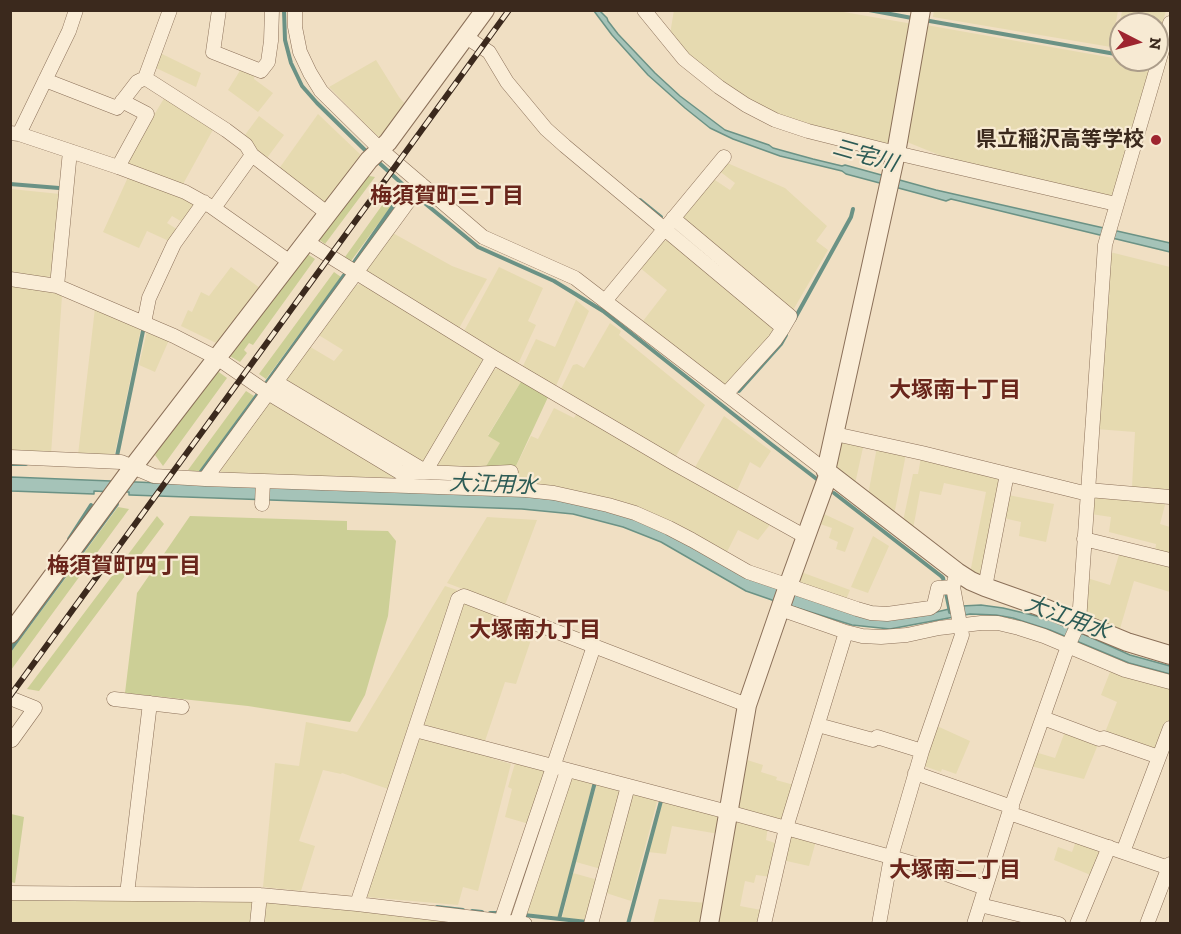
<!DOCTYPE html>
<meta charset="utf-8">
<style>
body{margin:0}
#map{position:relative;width:1181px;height:934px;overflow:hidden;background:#f0dfc3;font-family:"Zilla Slab",serif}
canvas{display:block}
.frame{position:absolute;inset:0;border:12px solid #3b291d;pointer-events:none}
.north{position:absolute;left:1109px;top:12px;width:60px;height:60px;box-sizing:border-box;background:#f7ead3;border:2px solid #ac9d8a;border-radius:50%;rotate:96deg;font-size:16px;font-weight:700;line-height:24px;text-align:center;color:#3b291d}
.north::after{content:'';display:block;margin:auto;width:21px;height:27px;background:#9e252f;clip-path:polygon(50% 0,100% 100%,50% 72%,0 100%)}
</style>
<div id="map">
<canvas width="1181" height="934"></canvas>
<div class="frame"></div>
<div class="north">N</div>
</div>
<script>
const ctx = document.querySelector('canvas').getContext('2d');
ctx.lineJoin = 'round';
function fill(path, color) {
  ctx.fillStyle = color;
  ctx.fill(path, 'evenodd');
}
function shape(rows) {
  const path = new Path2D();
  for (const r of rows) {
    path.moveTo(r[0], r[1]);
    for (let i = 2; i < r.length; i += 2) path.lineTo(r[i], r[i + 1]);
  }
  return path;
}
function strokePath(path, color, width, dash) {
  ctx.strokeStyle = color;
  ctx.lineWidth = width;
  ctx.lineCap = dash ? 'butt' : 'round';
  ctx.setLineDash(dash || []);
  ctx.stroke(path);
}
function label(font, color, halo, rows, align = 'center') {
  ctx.font = font + ' "Zilla Slab","Noto Sans JP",serif';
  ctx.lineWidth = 4.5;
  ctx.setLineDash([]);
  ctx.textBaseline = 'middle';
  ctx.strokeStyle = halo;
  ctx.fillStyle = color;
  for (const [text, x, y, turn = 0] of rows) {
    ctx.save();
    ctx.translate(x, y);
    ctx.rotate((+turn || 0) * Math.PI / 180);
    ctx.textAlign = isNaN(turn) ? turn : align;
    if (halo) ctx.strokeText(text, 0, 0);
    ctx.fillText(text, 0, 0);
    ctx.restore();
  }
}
const farmland = shape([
 [674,10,838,11,913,24,889,145,801,123,776,114,749,100,717,80,688,55,670,34],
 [934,10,1118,10,1118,11,1111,47,933,17],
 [1122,11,1166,11,1157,41,1157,24,1121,24,1121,47,1116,46],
 [926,25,1153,65,1115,194,1108,197,949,159,907,142],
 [158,52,201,73,196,87,154,67],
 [376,60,399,97,406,105,383,137,377,136,329,87],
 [241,69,254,74,254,79,273,93,258,112,228,90],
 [166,95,215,126,182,186,127,164,126,162],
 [318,114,361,155,324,204,278,170],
 [259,116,284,135,264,162,242,139],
 [725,162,785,188,827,226,816,241,828,250,792,312,683,221,683,213,712,178,730,190,735,183,718,170],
 [129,175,198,205,184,223,172,216,167,223,180,231,171,242,147,231,139,248,103,232],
 [11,189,60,194,52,275,44,279,11,275],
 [391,232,452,266,487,279,458,330,367,275,366,268],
 [661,241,670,241,772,324,773,329,772,336,729,383,722,385,643,321,667,290,639,267],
 [1110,252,1170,267,1170,490,1132,487,1135,432,1096,429],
 [231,267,260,288,241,314,216,343,181,326,188,310,192,312,201,292,209,296],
 [499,267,543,288,528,321,536,325,519,362,514,363,463,333],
 [362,284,481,355,483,364,423,462,418,462,283,380,307,345,334,361,343,350,317,334,354,285],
 [11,285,50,289,62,296,51,454,11,452],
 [576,300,589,311,555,388,522,368,536,339,555,347],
 [95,308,141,328,114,457,78,455],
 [610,323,621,331,619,335,705,405,675,458,562,392,561,389,573,365,577,364,584,368],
 [147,331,169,340,155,372,139,365],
 [500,367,522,380,488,435,501,443,485,468,437,467,435,464,492,371],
 [268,402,275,403,398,478,221,474,220,469],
 [554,408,574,418,578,411,772,522,758,540,738,530,727,552,669,521,644,509,609,498,546,486,507,484,531,436,538,439],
 [724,416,771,451,760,468,750,462,736,493,694,469],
 [840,441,864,443,855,484,836,469,835,465],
 [877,447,906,454,894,515,868,495],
 [921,457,1000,476,981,578,970,573,986,492,944,483,941,495,920,491,913,529,903,521,913,474,918,474],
 [1008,495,1054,504,1046,542,1019,536,1021,522,1003,518],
 [1095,495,1166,501,1160,524,1170,527,1170,556,1155,552,1156,544,1109,532,1111,517,1091,514],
 [824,514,854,528,845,552,836,549,838,542,829,538,832,528,820,524],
 [487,517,537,520,505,605,447,583],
 [873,536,889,546,868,593,851,587],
 [1120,551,1170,564,1170,592,1134,581,1119,632,1087,617,1084,611,1087,578,1110,585],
 [801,572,850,590,845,602,796,585],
 [445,586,457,590,391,790,342,773,341,774,323,770,299,841,315,846,301,891,263,887,275,763,299,766,306,722,357,732],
 [465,600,535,628,516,684,505,682,485,741,425,725,423,722],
 [1112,667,1170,685,1170,718,1159,748,1154,752,1104,735,1117,702,1101,695],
 [937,726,970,741,956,774,942,769,941,772,924,766],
 [1066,729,1099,742,1084,779,1030,766,1035,752,1055,758],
 [420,734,492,754,491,758,511,764,478,891,463,887,458,905,366,897],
 [744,759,763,765,761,772,777,777,776,780,794,785,782,821,739,809,736,806],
 [516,760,546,769,529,824,505,817,512,789,508,787],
 [569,775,593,782,558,917,523,913],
 [597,783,623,789,601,869,576,862],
 [630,791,658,798,631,901,603,892],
 [662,800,719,814,719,834,672,826,666,854,648,852],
 [735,819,768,826,766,840,778,844,771,877,756,875,754,883,745,881,740,906,761,910,760,923,714,924],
 [787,834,816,841,809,866,782,860],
 [1076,841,1097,848,1096,851,1103,854,1093,876,1054,860,1058,847,1072,852],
 [573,873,598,880,587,920,562,918],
 [11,897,251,900,255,905,253,923,11,924],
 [265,899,468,924,260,924],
 [659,899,707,903,703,923,653,924]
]);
const green = shape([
 [364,175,375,177,325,244,317,238],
 [393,190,397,198,351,261,345,257],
 [306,253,315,259,253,345,249,343,244,350,247,353,240,362,228,355],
 [334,272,341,277,266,379,259,374],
 [216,370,227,378,163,466,155,455],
 [522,380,549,395,515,468,485,468,500,443,488,436],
 [246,391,254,396,199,472,188,470],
 [118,507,129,509,11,670,11,652],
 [157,516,164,524,39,691,27,689],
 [190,516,347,521,347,530,388,531,396,541,388,616,365,695,350,722,248,706,125,693,137,593],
 [11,814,24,817,15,883,11,882]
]);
const water = shape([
 [594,11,600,11,607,18,608,21,618,34,655,73,680,96,725,130,769,145,773,148,813,159,842,166,845,165,936,190,1170,243,1170,252,951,199,946,201,932,197,846,174,842,171,780,156,733,139,710,128,685,108,648,75,612,35,594,11],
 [11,477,161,483,542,495,632,515,746,576,915,617,962,606,981,605,1003,608,1024,613,1052,620,1130,655,1170,666,1170,674,1129,663,1050,630,1013,618,996,615,970,614,890,629,852,625,791,606,776,604,772,600,746,591,661,542,623,527,573,514,522,509,130,495,129,495,129,492,113,492,94,491,94,494,11,491,11,477]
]);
const stream = shape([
 [284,10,285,40,291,63,302,86,317,103,368,153],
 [869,10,912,18],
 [924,20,1121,55],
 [376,160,410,191],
 [10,184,59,188],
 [416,196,478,247,554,281,603,311,771,444,818,480],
 [640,200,661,217],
 [353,264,398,199],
 [794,320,851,217,853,209],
 [267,382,345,274],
 [739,391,781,344,786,335],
 [117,456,143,331],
 [10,464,26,464],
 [200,473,258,394],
 [494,479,508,479],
 [834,493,941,576,943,578,950,612],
 [69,539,91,505],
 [10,650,117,504],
 [538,834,557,778],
 [437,907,463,910],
 [472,911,482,912],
 [490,913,496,913],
 [524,915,587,922],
 [559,919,595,782],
 [628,924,661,801]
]);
const minor = shape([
 [219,10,213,52,261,71,268,62,271,41,272,10],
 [295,10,295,27,300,52,310,73,321,91,380,149,483,237,575,278,826,471],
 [644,10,684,59,719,87,746,105,775,120,808,131,896,153,1116,204],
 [466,37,489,52,507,82,546,129,565,146,783,328,775,340,726,394],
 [145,78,226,130,246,145,252,155,327,213],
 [45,80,117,108,137,82,145,78,170,10],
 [10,133,19,134,118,167,185,192,212,207,290,262],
 [19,134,69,31,76,10],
 [118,167,147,114,122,101],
 [214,208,252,155],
 [673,218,790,316,783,328],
 [305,241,493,357,675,464,806,537],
 [10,279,57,286,174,336,217,358,268,393,401,473,425,472,493,357],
 [57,286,70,151],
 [605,301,724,157],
 [144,323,149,298,174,244,204,202],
 [276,382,425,471],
 [835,434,922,453,1088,494],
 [10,457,121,462,154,476,205,479,526,490,554,493,608,505,635,513,669,528,692,540,748,572,857,609,871,613,887,614,930,608,934,605,938,588,953,587],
 [425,472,471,474,511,472],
 [205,479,421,184],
 [1088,490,1170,497],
 [262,504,263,481],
 [1084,539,1170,560],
 [985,587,1007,474],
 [780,609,846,632,862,636,881,637,907,635,939,628,981,623,998,623,1019,628,1044,636,1125,670,1170,682],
 [10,698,35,708,12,740],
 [114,699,182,707],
 [1043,718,1099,739,1104,738,1159,757],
 [818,725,873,740,877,737,922,751],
 [415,730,728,812,891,857,932,869,985,888],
 [915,773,1012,807],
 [1009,813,1169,868],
 [1123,852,1170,728],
 [10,893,260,895,357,904,525,924],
 [127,894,150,703],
 [357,904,458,599,464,596,747,705],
 [980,905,1059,924],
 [501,921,594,646],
 [257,924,260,895],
 [516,924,567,771],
 [591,924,628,786],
 [764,924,786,828,846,632],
 [879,924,891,857,922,751,962,635,953,587,955,579],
 [974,924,1009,813,1068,646,1079,622,1105,245,1170,23],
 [1077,924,1109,847],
 [1147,924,1170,864]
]);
const tertiary = shape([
 [921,10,896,153,826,471,957,572,971,581,985,587,1047,609,1127,642,1170,655],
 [10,634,133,467,369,160,388,142,485,10],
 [709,924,747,705,788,586,829,473]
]);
const rail = shape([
 [10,696,509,10]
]);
const markers = [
 [1156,140,6,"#9e252f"]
];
const poiNames = [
 ["県立稲沢高等学校",1144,140]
];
const waterNames = [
 ["三宅川",865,156,16],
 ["大江用水",493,485,2],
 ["大江用水",1067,618,20]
];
const neighbourhoodNames = [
 ["梅須賀町三丁目",447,197],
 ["大塚南十丁目",955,391],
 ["梅須賀町四丁目",124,567],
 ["大塚南九丁目",535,631],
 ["大塚南二丁目",955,871]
];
fill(farmland, '#e6dab0');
fill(green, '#cccf96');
fill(water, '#a5c3b8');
strokePath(water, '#6b9285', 1.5);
strokePath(stream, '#6b9285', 4);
strokePath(minor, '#8b7059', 15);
strokePath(tertiary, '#8b7059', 20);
strokePath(minor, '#faedd7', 14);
strokePath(tertiary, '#faedd7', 18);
strokePath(rail, '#3b291d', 6);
strokePath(rail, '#f7ead3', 4, [11]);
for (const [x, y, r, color] of markers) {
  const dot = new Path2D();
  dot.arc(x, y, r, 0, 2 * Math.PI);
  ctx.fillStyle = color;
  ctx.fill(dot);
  strokePath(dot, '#f7ead3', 2);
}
label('bold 21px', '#3b291d', '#f7ead3', poiNames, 'right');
label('italic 22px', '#2c5b55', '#f7ead3', waterNames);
label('bold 22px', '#69251b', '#f7ead3', neighbourhoodNames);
</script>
